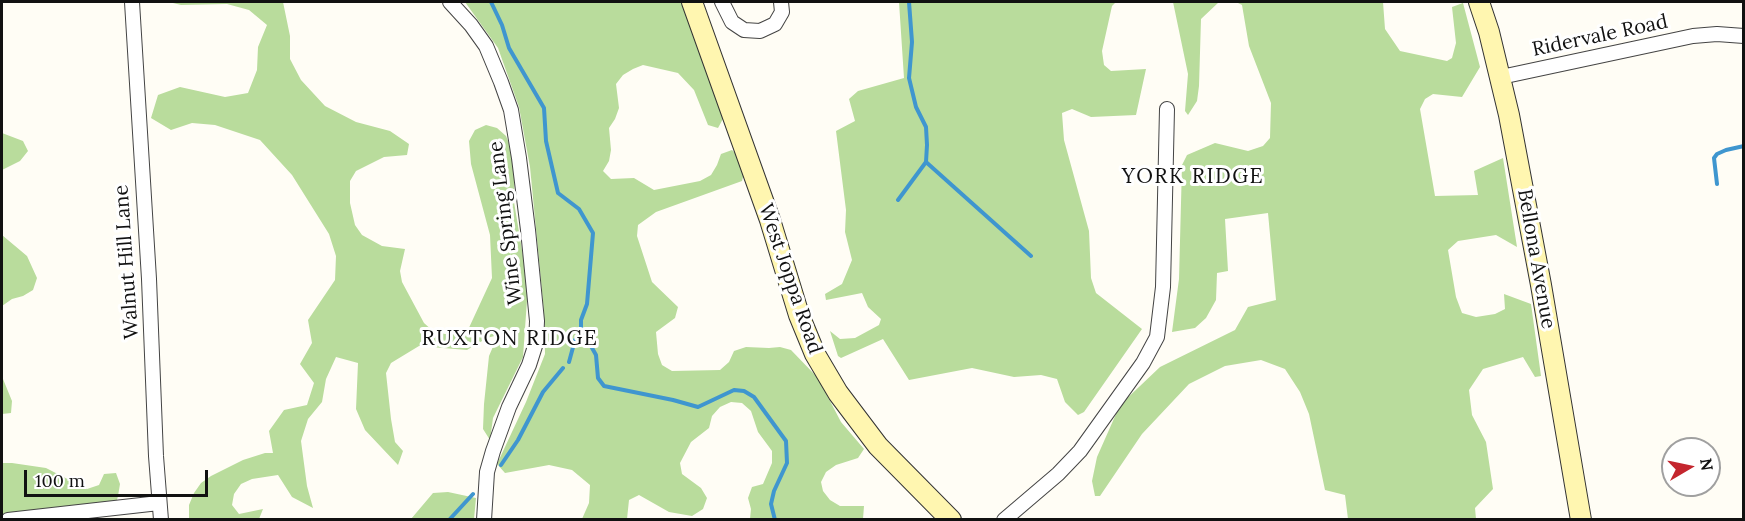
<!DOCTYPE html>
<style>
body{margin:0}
#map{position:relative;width:1745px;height:521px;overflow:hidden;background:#fffdf5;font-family:Lora,serif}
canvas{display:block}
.frame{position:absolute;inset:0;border:3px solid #111;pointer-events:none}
.north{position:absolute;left:1661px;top:437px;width:60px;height:60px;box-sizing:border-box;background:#fff;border:2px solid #a0a0a0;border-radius:50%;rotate:81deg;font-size:16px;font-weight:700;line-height:24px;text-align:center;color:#111}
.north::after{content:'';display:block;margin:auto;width:21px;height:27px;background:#c4262e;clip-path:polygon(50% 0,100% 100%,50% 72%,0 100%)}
.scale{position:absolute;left:24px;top:470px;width:184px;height:27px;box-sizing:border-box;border:3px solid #111;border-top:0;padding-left:8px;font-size:18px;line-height:21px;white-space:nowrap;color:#111;-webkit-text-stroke:4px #fff;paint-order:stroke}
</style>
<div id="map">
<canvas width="1745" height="521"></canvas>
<div class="frame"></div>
<div class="north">N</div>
<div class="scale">100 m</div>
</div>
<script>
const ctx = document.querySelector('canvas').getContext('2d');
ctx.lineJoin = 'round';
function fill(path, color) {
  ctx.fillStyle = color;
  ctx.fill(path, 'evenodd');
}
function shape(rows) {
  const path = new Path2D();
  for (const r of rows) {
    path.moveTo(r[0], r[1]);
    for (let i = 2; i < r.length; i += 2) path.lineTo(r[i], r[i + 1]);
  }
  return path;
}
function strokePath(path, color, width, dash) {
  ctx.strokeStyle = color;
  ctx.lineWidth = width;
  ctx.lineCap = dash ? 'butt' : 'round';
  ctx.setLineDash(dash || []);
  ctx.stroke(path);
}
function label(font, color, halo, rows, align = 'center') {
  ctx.font = font + ' Lora,serif';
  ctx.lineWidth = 6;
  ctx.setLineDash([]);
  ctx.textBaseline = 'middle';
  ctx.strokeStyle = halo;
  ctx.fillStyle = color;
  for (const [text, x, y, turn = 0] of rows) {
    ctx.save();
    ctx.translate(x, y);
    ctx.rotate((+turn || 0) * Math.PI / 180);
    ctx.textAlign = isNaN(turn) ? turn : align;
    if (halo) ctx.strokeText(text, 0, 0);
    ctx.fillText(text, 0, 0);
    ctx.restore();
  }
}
const forest = shape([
 [169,2,283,2,290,36,290,59,301,80,325,106,356,122,390,131,409,144,407,155,384,157,356,171,350,181,350,203,355,225,362,235,382,246,405,249,400,271,402,282,424,323,433,331,445,334,467,332,492,278,490,235,471,164,469,141,475,130,486,125,497,128,506,136,515,157,514,202,528,286,523,357,493,418,490,440,483,429,484,404,489,356,498,335,487,338,467,350,419,346,391,363,386,373,391,419,395,442,403,451,398,465,365,430,356,409,358,363,336,357,326,379,322,402,308,419,301,441,307,486,313,508,292,497,278,475,252,479,241,484,234,494,232,505,239,514,263,509,259,519,189,519,189,505,194,493,201,483,211,476,243,460,265,453,273,453,269,431,284,410,307,405,314,383,300,364,312,343,308,320,335,280,336,256,329,234,292,175,260,140,215,125,192,123,171,130,151,118,158,95,180,87,225,97,248,93,257,70,258,47,267,25,249,10,227,4,181,5],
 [465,2,683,2,724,117,718,128,708,125,694,90,678,73,643,65,633,69,623,75,616,84,619,108,615,119,609,128,611,150,609,161,603,171,611,179,634,178,654,190,700,181,711,175,717,165,721,154,732,150,740,158,745,169,742,181,656,212,638,225,637,236,652,282,678,307,675,318,656,332,658,354,662,365,672,371,720,370,729,362,734,351,746,347,769,348,780,347,791,350,818,378,841,422,864,449,858,458,836,465,826,472,821,482,823,491,830,500,840,506,864,506,863,519,750,519,751,509,748,498,752,487,763,484,772,463,772,451,758,432,751,411,742,403,731,402,720,407,712,416,709,428,691,442,680,463,682,474,701,488,707,498,703,509,692,516,669,512,639,495,629,500,627,519,582,519,589,503,590,485,572,470,549,465,505,473,497,464,526,402,545,354,544,312,530,167,519,107,498,48],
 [899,2,1116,2,1112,6,1102,51,1104,65,1111,71,1146,69,1136,115,1091,117,1072,109,1062,113,1064,140,1089,231,1091,278,1096,293,1142,329,1084,412,1078,415,1065,402,1057,379,1041,375,1014,377,972,368,909,380,883,339,841,358,838,356,830,331,840,339,855,338,879,325,881,319,868,307,862,293,826,300,825,294,842,284,852,260,845,232,846,210,836,131,855,121,849,99,858,91,904,78],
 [1173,2,1222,2,1219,2,1201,19,1199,86,1197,101,1188,115,1185,111,1188,74],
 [1236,2,1383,2,1385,29,1400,51,1447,61,1452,58,1456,43,1452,7,1463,3,1480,67,1462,97,1433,94,1425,99,1420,109,1435,196,1478,195,1474,171,1503,158,1517,247,1496,235,1458,241,1448,250,1456,297,1462,313,1476,317,1495,314,1505,309,1504,294,1531,304,1541,376,1535,377,1523,357,1483,369,1469,390,1472,415,1486,442,1493,489,1475,508,1476,519,1348,519,1345,495,1325,490,1309,414,1300,392,1285,369,1261,360,1225,366,1189,384,1142,434,1100,496,1095,496,1092,481,1097,457,1120,405,1160,367,1235,330,1248,307,1276,300,1268,213,1225,219,1228,271,1217,273,1216,300,1206,318,1195,328,1172,332,1179,279,1182,165,1187,155,1215,143,1248,151,1263,146,1270,138,1271,103,1249,46,1242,5],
 [2,133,23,141,28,151,20,161,2,170],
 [2,235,27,256,37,278,33,290,23,296,12,299,2,306,2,333],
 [2,370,3,379,12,401,11,413,2,414],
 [2,463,12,463,46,468,87,489,99,485,104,474,116,473,120,484,118,496,117,500,2,517],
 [448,492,476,498,474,519,411,519,433,493]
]);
const stream = shape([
 [491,2,502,25,509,48,544,108,546,141,558,193,579,209,593,233,587,304,581,320,581,334,575,340,569,362],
 [926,162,1031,256],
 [1717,184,1714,158,1717,154,1726,150,1744,146],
 [898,200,926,162,927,145,926,127,916,107,909,78,912,42,909,2],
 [581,334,587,339,596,355,598,378,604,386,673,400,698,407,734,390,744,391,754,397,786,441,787,463,774,491,771,504,775,520],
 [501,465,518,440,543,392,563,368],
 [449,520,473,494]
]);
const street = shape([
 [132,2,149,279,156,456,161,520],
 [450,2,471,25,486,46,501,82,511,110,519,158,528,230,537,321,536,343,529,365,509,407,493,451,487,472,484,520],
 [722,2,732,22,744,30,760,31,775,24,782,12,781,2],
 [1501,77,1693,36,1717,34,1744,36],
 [8,520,159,503],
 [1004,520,1058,474,1080,451,1143,363,1157,337,1163,287,1167,109]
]);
const secondary = shape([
 [692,2,770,220,799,315,815,354,838,393,878,446,951,520],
 [1479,2,1489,32,1509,115,1541,285,1581,520]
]);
const streetNames = [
 ["Ridervale Road",1600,36,-12],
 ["Wine Spring Lane",506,223,-97],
 ["Bellona Avenue",1536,259,80],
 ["Walnut Hill Lane",127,262,-94],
 ["West Joppa Road",790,279,71]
];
const neighbourhoodNames = [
 ["YORK RIDGE",1193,177],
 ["RUXTON RIDGE",510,339]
];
fill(forest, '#b9dc9c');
strokePath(stream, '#3f96cf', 4);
strokePath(street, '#444', 16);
strokePath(secondary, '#333', 22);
strokePath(street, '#fff', 14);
strokePath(secondary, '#fff6b0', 20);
label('20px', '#111', '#fff', streetNames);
ctx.letterSpacing = '1.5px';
label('21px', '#111', '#fff', neighbourhoodNames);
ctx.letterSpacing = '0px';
</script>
